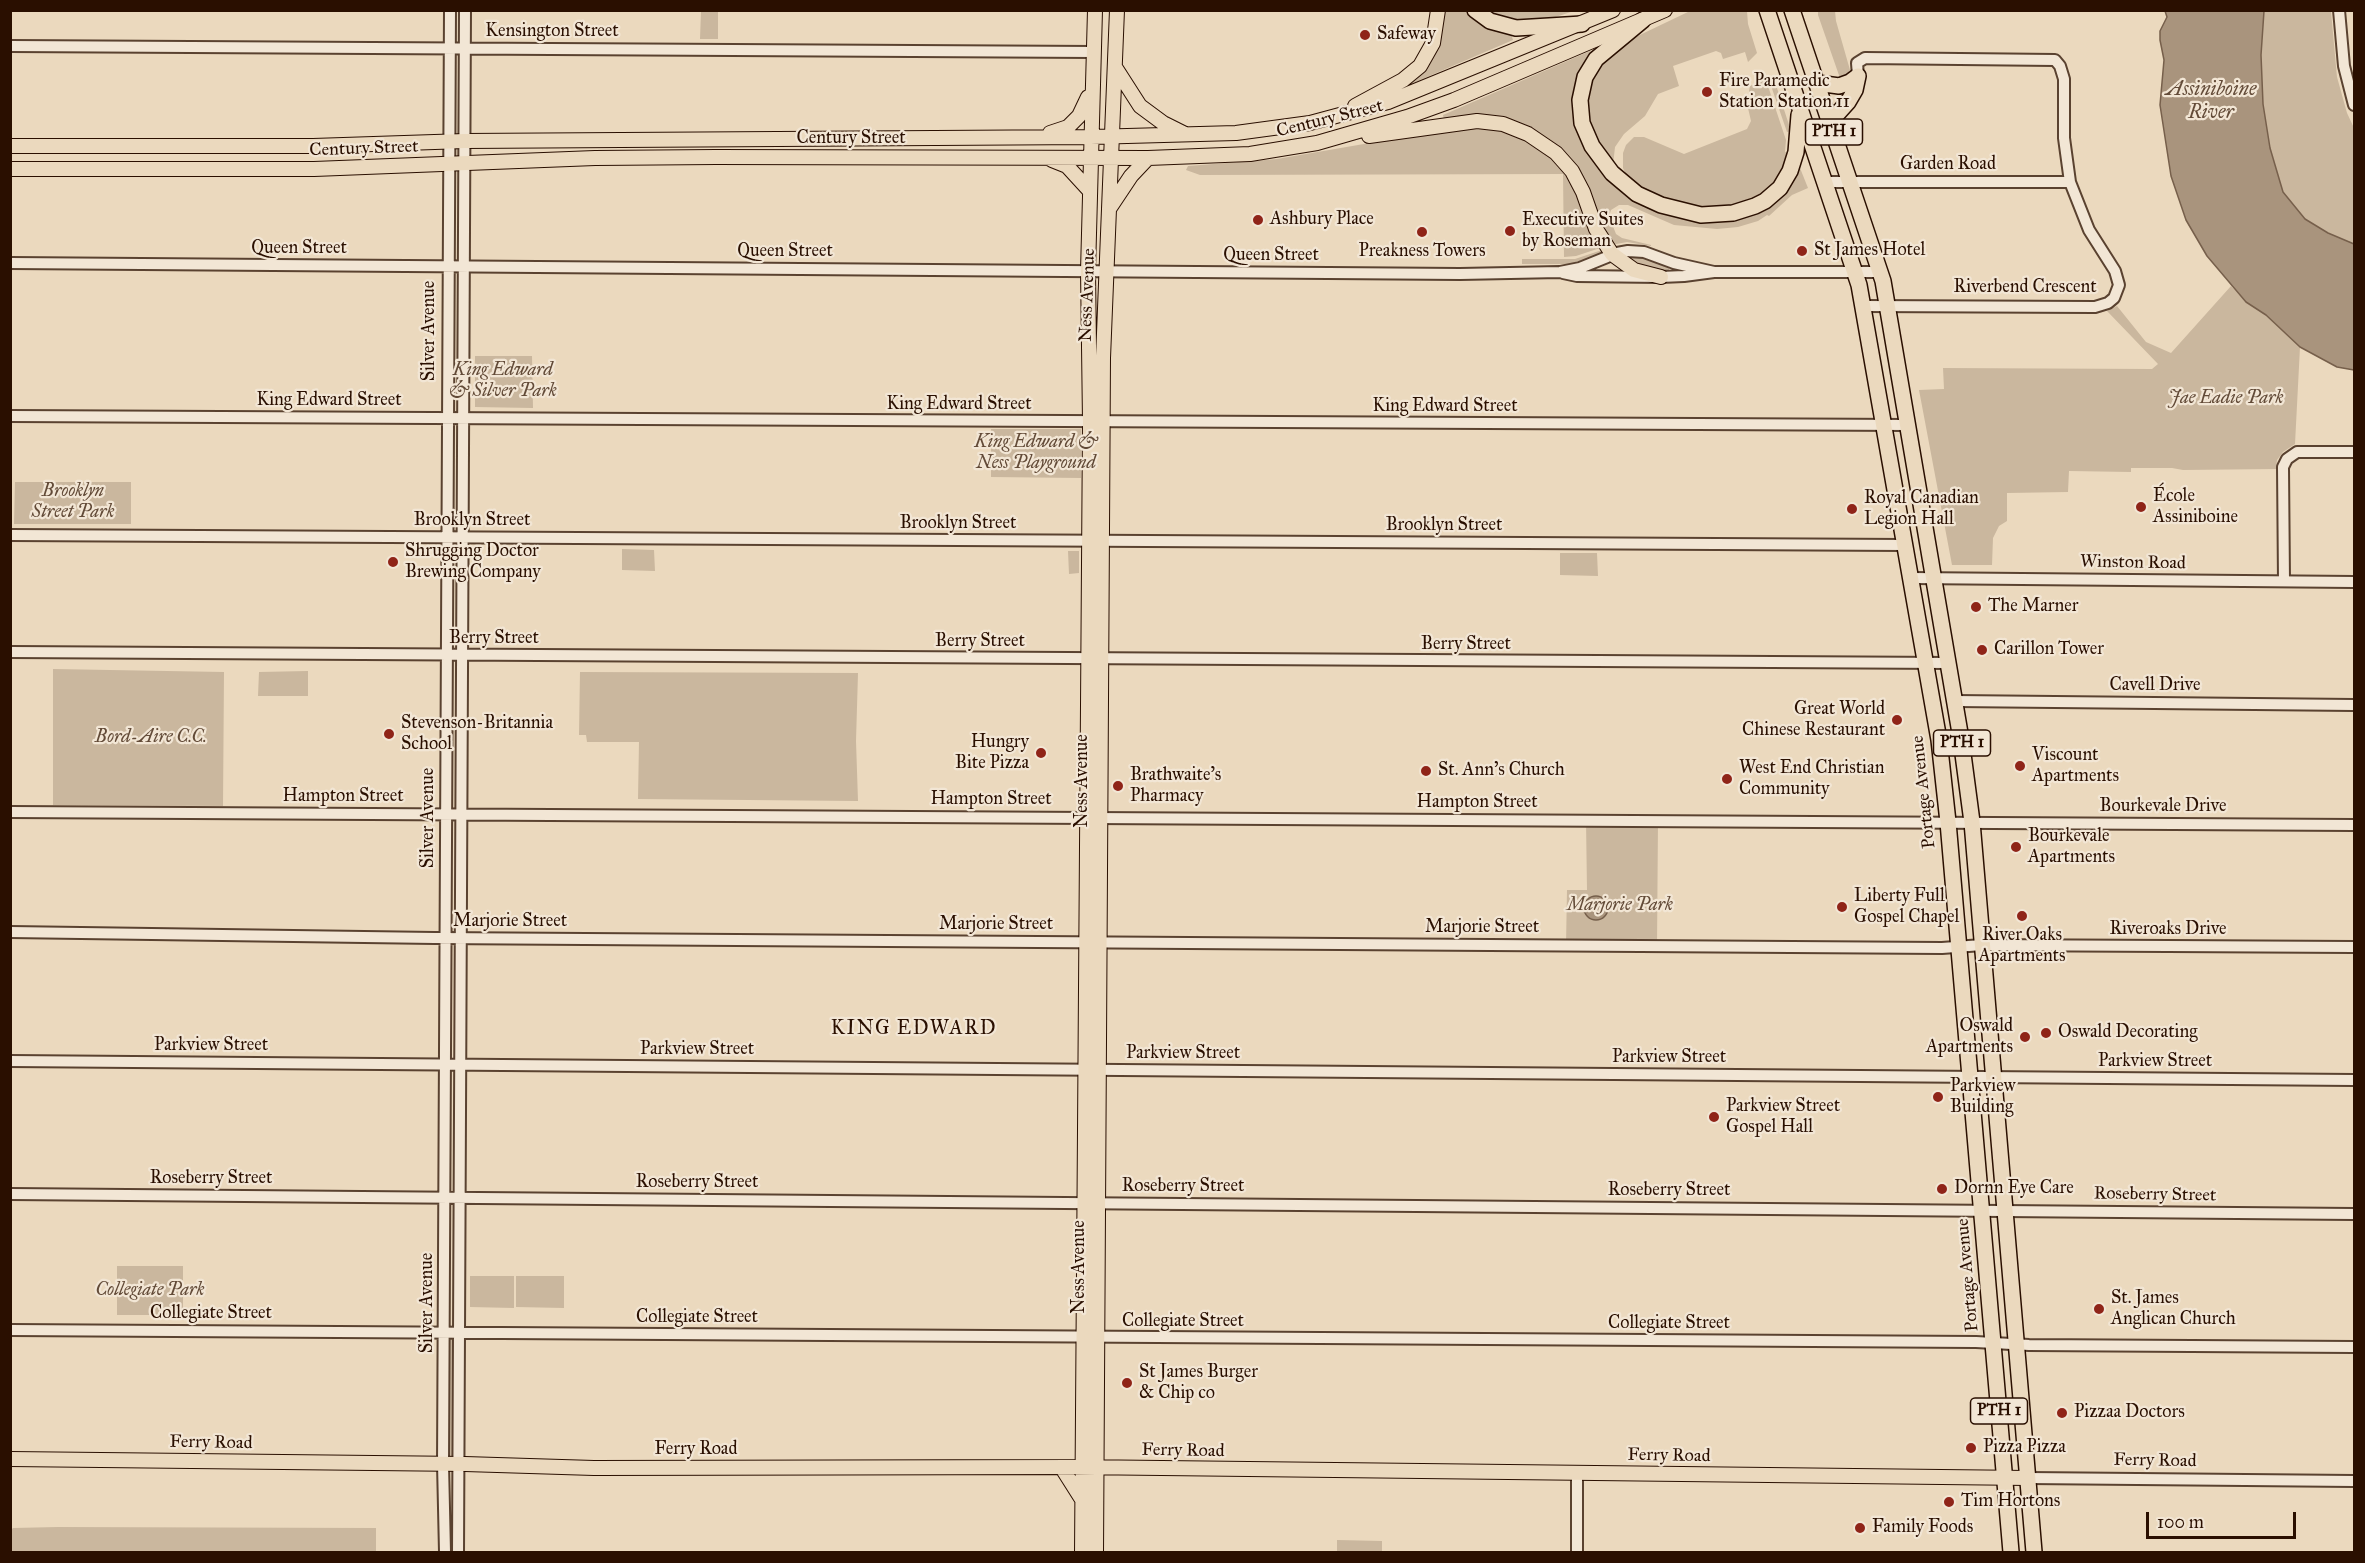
<!DOCTYPE html>
<meta charset="utf-8">
<style>
body{margin:0}
#map{position:relative;width:2365px;height:1563px;overflow:hidden;background:#ebd9be;font-family:"IM FELL Great Primer",serif}
canvas{display:block}
.frame{position:absolute;inset:0;border:12px solid #2a0f00;pointer-events:none}
.scale{position:absolute;left:2146px;top:1512px;width:150px;height:27px;box-sizing:border-box;border:3px solid #2a0f00;border-top:0;padding-left:8px;font-size:18px;line-height:21px;white-space:nowrap;color:#2a0f00;-webkit-text-stroke:4px #f2e6d5;paint-order:stroke}
</style>
<div id="map">
<canvas width="2365" height="1563"></canvas>
<div class="frame"></div>
<div class="scale">100 m</div>
</div>
<script>
const ctx = document.querySelector('canvas').getContext('2d');
ctx.lineJoin = 'round';
function fill(path, color) {
  ctx.fillStyle = color;
  ctx.fill(path, 'evenodd');
}
function shape(rows) {
  const path = new Path2D();
  for (const r of rows) {
    if (r.length === 3) {
      path.moveTo(r[0] + r[2], r[1]);
      path.arc(r[0], r[1], r[2], 0, 2 * Math.PI);
      continue;
    }
    path.moveTo(r[0], r[1]);
    for (let i = 2; i < r.length; i += 2) path.lineTo(r[i], r[i + 1]);
  }
  return path;
}
function strokePath(path, color, width, dash) {
  ctx.strokeStyle = color;
  ctx.lineWidth = width;
  ctx.lineCap = dash ? 'butt' : 'round';
  ctx.setLineDash(dash || []);
  ctx.stroke(path);
}
function label(font, color, halo, rows, align = 'center') {
  ctx.font = font + ' "IM FELL Great Primer",serif';
  ctx.lineWidth = 4.5;
  ctx.setLineDash([]);
  ctx.textBaseline = 'middle';
  ctx.strokeStyle = halo;
  ctx.fillStyle = color;
  for (const [text, x, y, turn = 0] of rows) {
    ctx.save();
    ctx.translate(x, y);
    ctx.rotate((+turn || 0) * Math.PI / 180);
    ctx.textAlign = isNaN(turn) ? turn : align;
    if (halo) ctx.strokeText(text, 0, 0);
    ctx.fillText(text, 0, 0);
    ctx.restore();
  }
}
const green = shape([
 [701,11,718,11,718,39,700,39],
 [1443,11,1469,11,1511,34,1513,40,1406,86,1441,36],
 [1484,11,1574,11,1537,23,1511,21],
 [1690,11,1747,11,1748,24,1757,53,1748,62,1745,52,1723,59,1721,53,1716,51,1673,66,1679,86,1658,94,1645,116,1624,134,1615,147,1613,165,1604,157,1585,113,1591,75,1621,44],
 [1818,11,1835,11,1836,21,1850,70,1847,77,1841,81,1818,15],
 [2264,11,2331,11,2337,77,2347,113,2354,128,2354,244,2328,233,2305,219,2283,192,2270,148,2263,104,2261,55],
 [1590,51,1593,56,1574,106,1633,196,1743,216,1798,163,1808,188,1792,195,1769,216,1767,215,1758,221,1738,227,1717,229,1674,225,1628,205,1619,205,1611,210,1609,216,1616,234,1622,238,1651,245,1651,246,1627,242,1611,245,1544,137,1444,120,1443,115],
 [1764,80,1766,80,1786,140,1785,152,1790,154,1786,167,1769,191,1742,206,1703,210,1651,195,1627,177,1623,168,1623,153,1626,145,1634,137,1644,137,1684,154,1747,129,1751,121,1748,108,1754,105,1749,91,1750,86],
 [1769,80,1776,85,1791,131,1787,132],
 [1468,126,1503,129,1538,144,1569,174,1593,237,1600,248,1576,256,1564,257,1563,174,1200,175,1186,170,1188,166,1277,159],
 [1602,250,1603,253,1590,259,1573,264,1522,264,1522,259,1575,259],
 [1626,256,1640,257,1669,268,1669,271,1640,266],
 [2231,286,2246,302,2266,315,2300,347,2295,444,2283,452,2277,460,2276,469,2183,470,2172,468,2131,468,2131,472,2069,471,2068,492,2007,493,2007,521,1999,526,1993,538,1992,565,1952,565,1919,390,1944,389,1943,368,2152,369,2158,364,2107,311,2117,306,2146,342,2171,353],
 [475,356,532,356,533,408,475,407],
 [991,429,1081,429,1081,478,991,477],
 [15,482,131,482,131,524,14,524],
 [622,549,654,550,655,571,622,570],
 [1068,551,1079,551,1079,573,1069,574],
 [1560,553,1597,553,1598,576,1560,575],
 [53,669,224,672,223,806,53,805],
 [308,671,308,696,258,696,259,672],
 [580,672,858,673,856,741,858,801,638,799,639,742,587,742,586,735,579,735],
 [1586,820,1658,821,1657,946,1566,945,1567,890,1587,890],
 [117,1266,183,1266,183,1315,117,1315],
 [470,1276,514,1276,514,1308,470,1307],
 [516,1276,564,1276,564,1308,516,1307],
 [444,1333,459,1333,459,1464,443,1464],
 [58,1527,376,1528,376,1552,11,1552,11,1530,13,1528],
 [1337,1540,1382,1541,1382,1552,1337,1552]
]);
const water = shape([
 [2165,11,2264,11,2261,55,2263,104,2270,148,2283,192,2305,219,2328,233,2354,244,2354,370,2337,367,2300,347,2266,315,2246,302,2207,256,2186,220,2171,176,2160,105,2164,60,2160,40,2160,31,2167,17,2165,11],
 [1596,908,12]
]);
const minor = shape([
 [2339,10,2344,66,2354,105],
 [10,46,1094,52],
 [1858,76,1857,63,1865,58,2055,60,2060,66,2064,79,2064,138,2070,182,2089,230,2115,271,2119,285,2114,298,2108,303,2095,307,1863,306],
 [1825,182,2070,182],
 [10,263,1460,274,1560,272,1580,268,1617,253,1628,251,1644,252,1674,263,1714,272],
 [1563,273,1577,276,1661,277,1684,276,1714,272,1880,272],
 [10,416,1908,425],
 [10,535,1905,545],
 [1911,578,2354,582],
 [2284,581,2283,467,2287,459,2297,452,2354,452],
 [10,652,1949,663],
 [1955,701,2354,705],
 [10,812,2354,825],
 [10,932,435,938,1942,948,1982,945,2354,947],
 [10,1061,2354,1080],
 [10,1194,2354,1214],
 [10,1330,1976,1342,2029,1345,2354,1347],
 [2028,1478,2354,1481],
 [445,1552,443,1464,450,10],
 [458,1552,465,10],
 [1577,1552,1577,1473]
]);
const major = shape([
 [1115,67,1140,106,1163,123,1185,134],
 [1355,106,1403,80,1420,66,1433,43,1438,10],
 [1050,133,1068,127,1079,116,1088,97],
 [1369,136,1477,121,1503,124,1528,134,1556,153,1572,171,1583,192,1596,229,1612,254,1634,270,1661,277],
 [10,146,313,146,465,141,1091,137,1236,133,1310,123,1388,102,1613,10],
 [1052,160,1067,166,1089,190],
 [10,169,314,169,595,158,716,157,1148,158,1250,154,1317,143,1407,117,1454,100,1665,10],
 [1109,209,1131,176,1148,158],
 [10,1459,465,1464,594,1468,1075,1467,2028,1478],
 [1062,1468,1081,1498],
 [1082,1552,1090,422,1088,271,1095,10],
 [1096,1552,1103,358,1117,10]
]);
const highway = shape([
 [1475,10,1490,21,1516,28,1582,24],
 [1767,10,1859,285,1939,740,1948,822,2011,1552],
 [1792,10,1883,281,1961,739,1972,822,2034,1552],
 [1643,20,1596,59,1585,77,1580,100,1582,123,1592,146,1612,173,1637,194,1661,205,1701,215,1733,213,1755,206,1765,201,1780,188,1790,171,1796,152,1799,115],
 [1817,83,1839,86,1850,82,1858,76],
 [1830,122,1848,102,1855,90,1858,76]
]);
const markers = [
 [1365,35,6,"#8f2418"],
 [1707,92,6,"#8f2418"],
 [1258,220,6,"#8f2418"],
 [1510,231,6,"#8f2418"],
 [1422,232,6,"#8f2418"],
 [1802,251,6,"#8f2418"],
 [2141,507,6,"#8f2418"],
 [1852,509,6,"#8f2418"],
 [393,562,6,"#8f2418"],
 [1976,607,6,"#8f2418"],
 [1982,650,6,"#8f2418"],
 [1897,720,6,"#8f2418"],
 [389,734,6,"#8f2418"],
 [1041,753,6,"#8f2418"],
 [2020,766,6,"#8f2418"],
 [1426,771,6,"#8f2418"],
 [1727,779,6,"#8f2418"],
 [1118,786,6,"#8f2418"],
 [2016,847,6,"#8f2418"],
 [1842,907,6,"#8f2418"],
 [2022,916,6,"#8f2418"],
 [2046,1033,6,"#8f2418"],
 [2025,1037,6,"#8f2418"],
 [1938,1097,6,"#8f2418"],
 [1714,1117,6,"#8f2418"],
 [1942,1189,6,"#8f2418"],
 [2099,1309,6,"#8f2418"],
 [1127,1383,6,"#8f2418"],
 [2062,1413,6,"#8f2418"],
 [1971,1448,6,"#8f2418"],
 [1949,1502,6,"#8f2418"],
 [1860,1528,6,"#8f2418"]
];
const shields = [
 [1834,132,57],
 [1962,743,57],
 [1999,1411,57]
];
const shieldNames = [
 ["PTH 1",1834,132],
 ["PTH 1",1962,743],
 ["PTH 1",1999,1411]
];
const streetNames = [
 ["Kensington Street",552,32],
 ["Century Street",1330,119,-14],
 ["Century Street",851,139],
 ["Century Street",364,149,-2],
 ["Garden Road",1948,165],
 ["Queen Street",299,249],
 ["Queen Street",785,252],
 ["Queen Street",1271,256],
 ["Riverbend Crescent",2025,288],
 ["Ness Avenue",1088,295,-88],
 ["Silver Avenue",430,331,-90],
 ["King Edward Street",329,401],
 ["King Edward Street",959,405],
 ["King Edward Street",1445,407],
 ["Brooklyn Street",472,521],
 ["Brooklyn Street",958,524],
 ["Brooklyn Street",1444,526],
 ["Winston Road",2133,563,1],
 ["Berry Street",494,639],
 ["Berry Street",980,642],
 ["Berry Street",1466,645],
 ["Cavell Drive",2155,686],
 ["Ness Avenue",1083,781,-90],
 ["Portage Avenue",1924,792,-96],
 ["Hampton Street",343,797],
 ["Hampton Street",991,800],
 ["Hampton Street",1477,803],
 ["Bourkevale Drive",2163,807],
 ["Silver Avenue",429,818,-90],
 ["Marjorie Street",510,922],
 ["Marjorie Street",996,925],
 ["Marjorie Street",1482,928],
 ["Riveroaks Drive",2168,930],
 ["Parkview Street",211,1046],
 ["Parkview Street",697,1050],
 ["Parkview Street",1183,1054],
 ["Parkview Street",1669,1058],
 ["Parkview Street",2155,1062],
 ["Roseberry Street",211,1179],
 ["Roseberry Street",697,1183],
 ["Roseberry Street",1183,1187],
 ["Roseberry Street",1669,1191],
 ["Roseberry Street",2155,1195,1],
 ["Ness Avenue",1080,1267,-90],
 ["Portage Avenue",1968,1275,-95],
 ["Silver Avenue",428,1303,-90],
 ["Collegiate Street",211,1314],
 ["Collegiate Street",697,1318],
 ["Collegiate Street",1183,1322],
 ["Collegiate Street",1669,1324],
 ["Ferry Road",211,1443,1],
 ["Ferry Road",696,1450],
 ["Ferry Road",1183,1451,1],
 ["Ferry Road",1669,1456,1],
 ["Ferry Road",2155,1461,1]
];
const poiNames = [
 ["Safeway",1377,35],
 ["Fire Paramedic",1719,82],
 ["Station Station 11",1719,103],
 ["Ashbury Place",1270,220],
 ["Executive Suites",1522,221],
 ["by Roseman",1522,242],
 ["St James Hotel",1814,251],
 ["Preakness Towers",1422,252,"center"],
 ["École",2153,497],
 ["Assiniboine",2153,518],
 ["Royal Canadian",1864,499],
 ["Legion Hall",1864,520],
 ["Shrugging Doctor",405,552],
 ["Brewing Company",405,573],
 ["The Marner",1988,607],
 ["Carillon Tower",1994,650],
 ["Great World",1885,710,"right"],
 ["Chinese Restaurant",1885,731,"right"],
 ["Stevenson-Britannia",401,724],
 ["School",401,745],
 ["Hungry",1029,743,"right"],
 ["Bite Pizza",1029,764,"right"],
 ["Viscount",2032,756],
 ["Apartments",2032,777],
 ["West End Christian",1739,769],
 ["Community",1739,790],
 ["St. Ann's Church",1438,771],
 ["Brathwaite's",1130,776],
 ["Pharmacy",1130,797],
 ["Bourkevale",2028,837],
 ["Apartments",2028,858],
 ["Liberty Full",1854,897],
 ["Gospel Chapel",1854,918],
 ["River Oaks",2022,936,"center"],
 ["Apartments",2022,957,"center"],
 ["Oswald",2013,1027,"right"],
 ["Apartments",2013,1048,"right"],
 ["Oswald Decorating",2058,1033],
 ["Parkview",1950,1087],
 ["Building",1950,1108],
 ["Parkview Street",1726,1107],
 ["Gospel Hall",1726,1128],
 ["Dornn Eye Care",1954,1189],
 ["St. James",2111,1299],
 ["Anglican Church",2111,1320],
 ["St James Burger",1139,1373],
 ["& Chip co",1139,1394],
 ["Pizzaa Doctors",2074,1413],
 ["Pizza Pizza",1983,1448],
 ["Tim Hortons",1961,1502],
 ["Family Foods",1872,1528]
];
const parkNames = [
 ["King Edward",503,371],
 ["& Silver Park",503,392],
 ["Jae Eadie Park",2226,399],
 ["King Edward &",1036,443],
 ["Ness Playground",1036,464],
 ["Brooklyn",73,492],
 ["Street Park",73,513],
 ["Bord-Aire C.C.",151,738],
 ["Marjorie Park",1620,906],
 ["Collegiate Park",150,1291]
];
const waterNames = [
 ["Assiniboine",2211,90],
 ["River",2211,113]
];
const neighbourhoodNames = [
 ["KING EDWARD",914,1029]
];
fill(green, '#cab79e');
fill(water, '#a9947d');
strokePath(water, '#765f4b', 1.5);
strokePath(minor, '#5a4230', 14);
strokePath(major, '#2a0f00', 16);
strokePath(highway, '#2a0f00', 18);
strokePath(minor, '#f2e6d5', 10);
strokePath(major, '#ebd9be', 14);
strokePath(highway, '#ebd9be', 15);
for (const [x, y, r, color] of markers) {
  const dot = new Path2D();
  dot.arc(x, y, r, 0, 2 * Math.PI);
  ctx.fillStyle = color;
  ctx.fill(dot);
  strokePath(dot, '#f2e6d5', 2);
}
for (const [x, y, w] of shields) {
  const box = new Path2D();
  box.roundRect(x - w / 2, y - 13, w, 26, 4.5);
  ctx.fillStyle = '#f2e6d5';
  ctx.fill(box);
  strokePath(box, '#2a0f00', 1.5);
}
label('bold 16px', '#2a0f00', null, shieldNames);
label('18px', '#2a0f00', '#f2e6d5', streetNames);
label('18px', '#2a0f00', '#f2e6d5', poiNames, 'left');
label('italic 18px', '#624a37', '#f2e6d5', parkNames);
label('italic 20px', '#634b38', '#f2e6d5', waterNames);
ctx.letterSpacing = '1.5px';
label('20px', '#2a0f00', '#f2e6d5', neighbourhoodNames);
ctx.letterSpacing = '0px';
</script>
